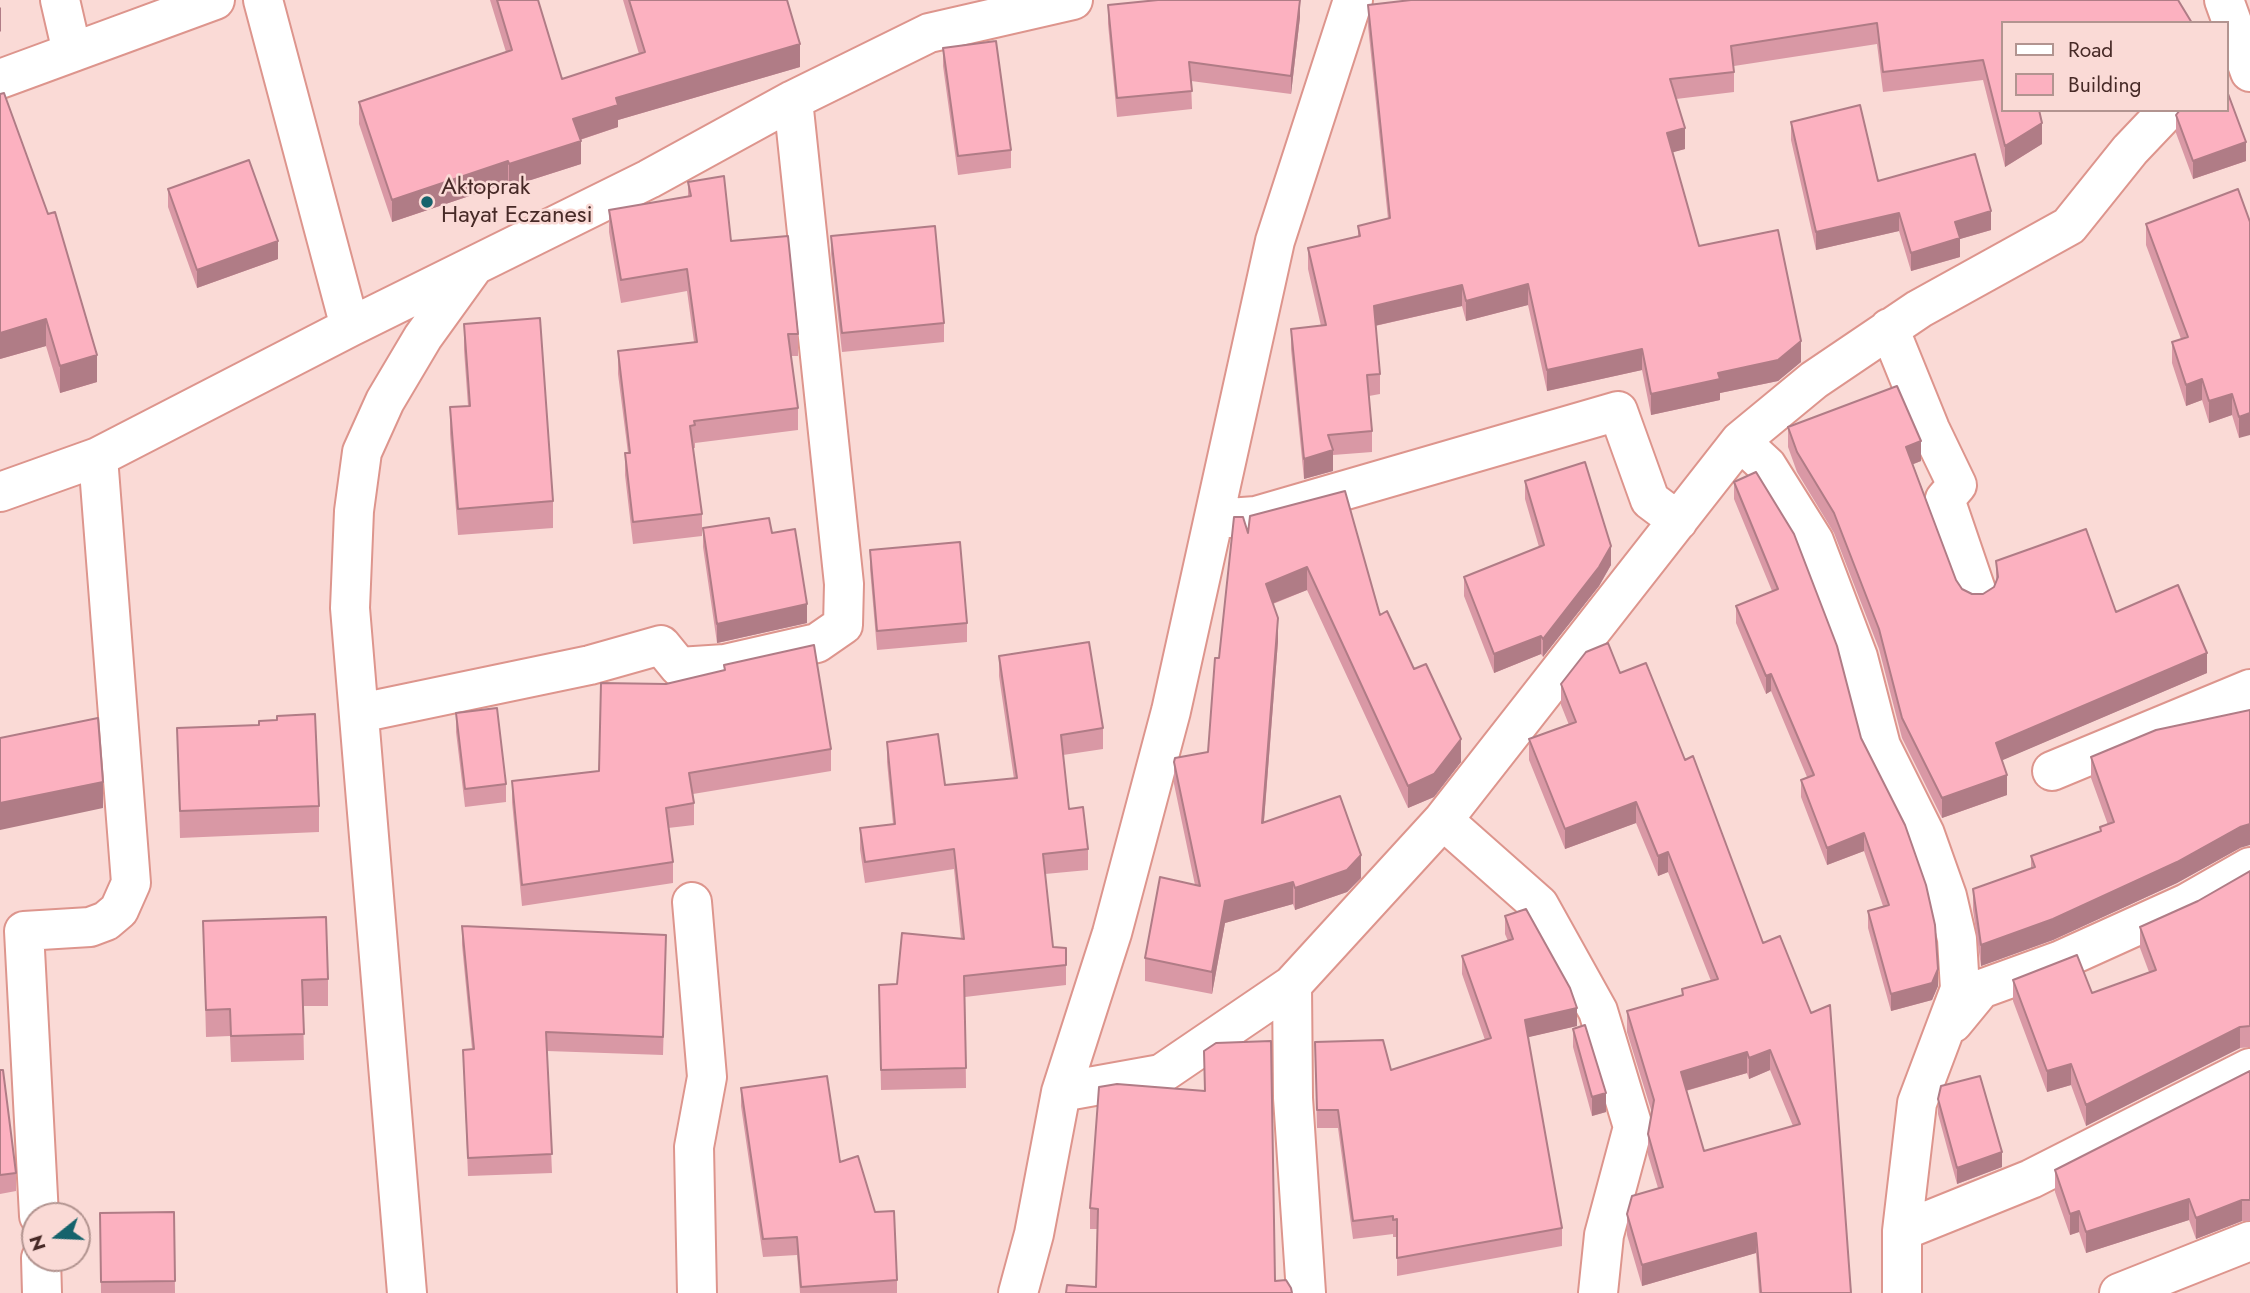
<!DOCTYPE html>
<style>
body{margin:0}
#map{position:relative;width:2250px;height:1293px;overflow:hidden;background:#fadad6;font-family:Jost,sans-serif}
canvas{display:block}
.legend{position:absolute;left:2001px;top:21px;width:228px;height:91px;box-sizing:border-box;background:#fadad6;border:2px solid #b29490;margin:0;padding:9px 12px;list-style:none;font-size:21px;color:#472a27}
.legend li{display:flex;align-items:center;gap:14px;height:35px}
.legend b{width:35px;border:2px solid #b29490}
.north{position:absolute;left:21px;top:1202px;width:70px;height:70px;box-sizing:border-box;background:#fadad6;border:2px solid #b29490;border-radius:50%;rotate:252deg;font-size:19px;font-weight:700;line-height:28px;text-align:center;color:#472a27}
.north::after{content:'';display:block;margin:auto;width:24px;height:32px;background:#15636c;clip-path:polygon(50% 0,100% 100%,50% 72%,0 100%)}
</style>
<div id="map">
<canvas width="2250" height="1293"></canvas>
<ul class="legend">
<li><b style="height:9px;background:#fff"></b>Road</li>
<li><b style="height:19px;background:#fcb1c0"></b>Building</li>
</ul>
<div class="north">N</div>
</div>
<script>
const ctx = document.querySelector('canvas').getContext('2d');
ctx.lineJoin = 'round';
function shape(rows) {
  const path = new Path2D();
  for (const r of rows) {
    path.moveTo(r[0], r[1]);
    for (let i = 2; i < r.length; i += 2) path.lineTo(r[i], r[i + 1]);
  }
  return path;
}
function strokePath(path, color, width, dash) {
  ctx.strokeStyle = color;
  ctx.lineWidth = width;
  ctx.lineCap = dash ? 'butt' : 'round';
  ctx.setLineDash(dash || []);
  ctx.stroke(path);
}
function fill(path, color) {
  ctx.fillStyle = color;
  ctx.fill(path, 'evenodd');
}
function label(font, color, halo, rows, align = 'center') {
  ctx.font = font + ' Jost,sans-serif';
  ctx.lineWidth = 5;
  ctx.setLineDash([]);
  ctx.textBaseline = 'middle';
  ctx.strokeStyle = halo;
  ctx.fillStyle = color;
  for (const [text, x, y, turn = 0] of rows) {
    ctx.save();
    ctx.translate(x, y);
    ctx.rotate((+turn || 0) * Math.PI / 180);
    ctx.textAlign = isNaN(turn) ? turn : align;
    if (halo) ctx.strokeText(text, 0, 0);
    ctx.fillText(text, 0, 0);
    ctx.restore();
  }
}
const minor = shape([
 [60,0,72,52],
 [263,0,350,327],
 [2224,0,2250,72],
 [0,79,215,0],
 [1889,328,1930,429,1957,485,1945,499,1977,593],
 [1740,441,1767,466,1814,541,1858,657,1881,746,1925,834,1947,896,1957,939,1960,989,1917,1103,1902,1231,1902,1293],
 [0,492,98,457,350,327,649,179,793,100,929,33,1073,0],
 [1215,519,1256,516,1618,411,1650,500,1678,521],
 [360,713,590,665,661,645,679,667,725,664,817,643,843,625,844,584,793,100],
 [2052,771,2250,689],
 [1443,820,1539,905,1598,1011,1633,1127,1604,1235,1598,1293],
 [692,902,707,1077,694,1147,697,1293],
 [1292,985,1293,1098,1306,1293],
 [1953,1023,1981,989,2061,960,2187,903,2250,867],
 [1061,1092,1161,1074,1292,985,1443,820,1740,441,1814,380,1919,309,2069,226,2130,150,2168,110],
 [39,1216,24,931,90,927,106,921,119,910,131,883,98,457],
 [1902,1231,2031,1179,2250,1068],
 [41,1258,42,1293],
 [407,1293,350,608,354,511,362,452,385,401,423,337,472,269],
 [1018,1293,1034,1234,1061,1092,1112,933,1171,711,1275,241,1353,0],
 [2119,1293,2250,1241]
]);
const wall = shape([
 [490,0,538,0,562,79,639,54,623,0,787,0,800,67,618,120,618,127,580,140,581,164,509,187,508,183,392,222,359,124,359,102,506,52],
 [1108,5,1300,17,1291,94,1191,81,1192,109,1117,117,1108,24],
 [1368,5,2003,23,2042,144,2005,167,1983,80,1883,92,1877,44,1734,66,1734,92,1676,99,1685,149,1672,152,1699,246,1801,362,1778,381,1720,393,1720,400,1651,415,1642,370,1547,391,1528,305,1466,321,1462,306,1375,326,1380,374,1380,394,1369,396,1372,431,1372,452,1333,455,1333,471,1304,479,1291,349,1291,329,1321,326,1308,269,1308,248,1358,236,1358,226,1388,219,1368,26],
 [943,48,1011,150,1011,168,958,175,943,66],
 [0,94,97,382,60,393,46,346,0,359],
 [2176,115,2246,161,2193,179,2176,133],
 [1791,122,1878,181,1991,230,1960,239,1960,257,1911,271,1899,231,1816,250,1791,140],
 [688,182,798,334,798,356,791,356,798,408,798,430,695,443,695,448,693,448,702,514,702,536,633,544,625,475,625,453,628,453,618,374,618,351,694,342,687,291,621,303,609,232,609,210,688,196],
 [168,189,278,259,197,288,168,207],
 [2250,222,2239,438,2232,415,2209,423,2202,400,2186,406,2172,363,2172,342,2181,339,2146,245,2146,224],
 [831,236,944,323,944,342,842,352,831,254],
 [464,324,553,501,553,528,458,535,450,434,450,407,468,406,464,350],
 [1788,427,1921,461,1913,464,1956,580,1962,589,1972,594,1983,594,1994,587,1996,582,1996,561,2116,612,2207,673,2002,760,2007,795,1942,818,1902,738,1879,649,1834,533,1797,472,1788,447],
 [1525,481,1611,565,1599,586,1543,657,1541,654,1494,673,1464,596,1464,577,1539,547,1525,499],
 [1734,482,1861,738,1938,986,1932,1000,1891,1011,1868,928,1868,911,1883,906,1864,851,1827,865,1801,797,1801,780,1807,777,1771,691,1766,694,1736,623,1736,606,1772,591,1734,499],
 [1250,516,1380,615,1414,669,1461,762,1434,797,1408,808,1307,590,1273,604,1278,641,1264,822,1361,878,1347,892,1295,910,1293,904,1225,923,1212,994,1145,981,1145,958,1195,885,1174,784,1174,762,1208,752,1219,658,1248,533],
 [703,528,807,623,717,643,703,547],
 [870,550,967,623,967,642,877,650,870,569],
 [999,656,1103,728,1103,749,1063,755,1069,809,1088,849,1088,870,1045,874,1053,947,1066,948,1066,985,965,997,966,1088,881,1090,879,985,897,984,961,939,954,869,865,883,860,849,860,828,893,824,887,762,887,742,945,785,1014,779,999,676],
 [724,665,831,749,831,771,693,794,694,803,694,825,668,828,673,862,673,883,522,906,512,802,512,781,599,771,666,684,724,670],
 [1620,673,1685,760,1693,756,1851,1293,1759,1293,1756,1253,1642,1286,1627,1235,1627,1214,1658,1188,1648,1155,1648,1134,1652,1113,1627,1032,1627,1011,1682,995,1682,989,1711,981,1668,872,1658,876,1636,823,1565,849,1529,760,1529,739,1569,725,1561,705,1561,684],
 [1770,1070,1793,1126,1704,1151,1686,1091,1747,1073,1749,1079],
 [456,713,506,784,506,802,465,807,456,732],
 [177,728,319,806,319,832,180,838],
 [2091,757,2240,848,2177,883,2053,940,1981,966,1973,910,1973,889,2031,868,2031,856,2100,832,2100,827,2108,825,2091,778],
 [2250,871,2250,1047,2240,1048,2086,1126,2071,1085,2047,1092,2013,1001,2013,980,2092,993,2149,972,2140,948,2140,927,2198,901],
 [1505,916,1577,1026,1528,1037,1562,1228,1562,1246,1397,1276,1397,1237,1393,1237,1393,1234,1353,1239,1338,1128,1317,1128,1315,1042,1391,1070,1485,1040,1462,974,1462,956,1508,941,1505,934],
 [203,921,328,979,328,1006,303,1006,304,1060,231,1062,230,1036,206,1037],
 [462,926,666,953,663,1055,547,1051,552,1173,468,1176,463,1050,472,1049,462,945],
 [1573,1029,1606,1112,1592,1116,1573,1047],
 [1204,1051,1275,1281,1291,1288,1096,1287,1097,1229,1090,1229,1090,1208,1204,1091],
 [0,1070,16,1173,16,1191,0,1194],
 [2250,1071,2250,1221,2242,1221,2196,1239,2189,1220,2086,1253,2079,1232,2070,1235,2055,1192,2055,1170],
 [741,1088,840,1162,875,1212,897,1280,897,1293,800,1293,797,1255,763,1257,741,1106],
 [1938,1099,2002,1167,1957,1184,1938,1114],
 [174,1212,175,1293,101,1293,100,1213]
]);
const shadedWall = shape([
 [1300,0,1300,17,1291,94,1291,76],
 [1,7,1,31,0,32,0,8],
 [800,44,800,67,618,120,618,127,573,142,573,119,616,98],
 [2042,123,2042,144,2005,167,2005,146],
 [1685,128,1685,149,1667,154,1667,133],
 [581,141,581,164,509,187,509,164],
 [2246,142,2246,161,2193,179,2193,161],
 [508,161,508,183,392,222,392,200],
 [1991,211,1991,230,1960,239,1960,257,1911,271,1911,253,1955,222],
 [1899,213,1899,231,1816,250,1816,232],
 [278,241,278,259,197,288,197,270],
 [1528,284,1528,305,1466,321,1466,301],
 [1462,285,1462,306,1374,326,1374,306],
 [46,319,46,346,0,359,0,333],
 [1801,341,1801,362,1778,381,1720,393,1720,400,1651,415,1651,394,1718,373],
 [1642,349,1642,370,1547,391,1547,370],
 [97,355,97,382,60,393,60,366],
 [2202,379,2202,400,2186,406,2186,385],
 [2232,394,2232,415,2209,423,2209,401],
 [2250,413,2250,435,2239,438,2239,417],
 [1921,441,1921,461,1906,467,1906,447],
 [1333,450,1333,471,1304,479,1304,459],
 [1611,546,1611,565,1599,586,1543,657,1543,639],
 [1307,567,1307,590,1266,606,1266,584],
 [807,604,807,623,717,643,717,624],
 [1278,618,1278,641,1262,845,1262,823],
 [1541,636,1541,654,1494,673,1494,654],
 [2207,653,2207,673,1996,763,1996,743],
 [1771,674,1771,691,1766,694,1766,676],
 [1461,739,1461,762,1434,797,1408,808,1408,786],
 [2007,775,2007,795,1942,818,1942,798],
 [103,782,103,808,0,830,0,803],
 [1636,802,1636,823,1565,849,1565,829],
 [2250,824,2250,845,2240,848,2177,883,2053,940,1981,966,1981,945,2240,827],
 [1864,833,1864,851,1827,865,1827,848],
 [1668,852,1668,872,1658,876,1658,856],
 [1361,855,1361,878,1347,892,1295,910,1295,888],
 [1293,882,1293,904,1225,923,1212,994,1212,972,1225,901],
 [1938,969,1938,986,1932,1000,1891,1011,1891,994],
 [1577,1008,1577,1026,1525,1038,1525,1020],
 [2240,1027,2240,1048,2086,1126,2086,1105],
 [1770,1050,1770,1070,1749,1079,1749,1058],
 [1747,1052,1747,1073,1681,1092,1681,1072],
 [2071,1064,2071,1085,2047,1092,2047,1071],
 [1606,1093,1606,1112,1592,1116,1592,1097],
 [2002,1152,2002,1167,1957,1184,1957,1168],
 [2189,1199,2189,1220,2086,1253,2086,1232],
 [2242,1200,2242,1221,2196,1239,2196,1218],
 [2079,1211,2079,1232,2070,1235,2070,1214],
 [1756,1233,1756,1253,1642,1286,1642,1265]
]);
const building = shape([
 [497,0,538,0,562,79,645,52,629,0,787,0,800,44,616,98,618,105,573,119,581,141,509,164,508,161,392,200,359,102,512,50,497,0],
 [1158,0,1300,0,1291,76,1189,62,1192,91,1117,98,1108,5,1158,0],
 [1411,0,2178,0,2192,23,2003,23,2003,110,2039,110,2042,123,2005,146,1983,60,1883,72,1877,23,1731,46,1734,72,1670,79,1685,128,1667,133,1699,246,1778,230,1801,341,1778,360,1718,373,1720,379,1651,394,1642,349,1547,370,1528,284,1466,301,1462,285,1374,306,1380,374,1367,375,1372,431,1328,435,1333,450,1304,459,1291,329,1326,325,1308,248,1360,236,1358,226,1390,218,1368,5,1411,0],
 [996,41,1011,150,958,156,943,48,996,41],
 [2227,91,2246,142,2193,161,2176,115,2180,110,2227,110,2227,91],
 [4,93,48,214,55,212,97,355,60,366,46,319,0,333,0,94,4,93],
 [1860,105,1878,181,1975,154,1991,211,1955,222,1960,238,1911,253,1899,213,1816,232,1791,122,1860,105],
 [249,160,278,241,197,270,168,189,249,160],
 [724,176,731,241,788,236,798,334,788,334,798,408,694,421,695,425,690,426,702,514,633,522,625,453,630,453,618,351,697,342,687,269,621,280,609,210,691,196,688,182,724,176],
 [2238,189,2250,222,2250,413,2239,417,2232,394,2209,401,2202,379,2186,385,2172,342,2188,337,2146,224,2238,189],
 [935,226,944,323,842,333,831,236,935,226],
 [540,318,553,501,458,509,450,407,470,406,464,324,540,318],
 [1897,386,1921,441,1906,447,1956,580,1962,589,1972,594,1983,594,1994,587,1998,577,1996,561,2086,529,2116,612,2178,585,2207,653,1996,743,2007,775,1942,798,1902,718,1879,629,1834,513,1797,452,1788,427,1897,386],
 [1585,462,1611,546,1599,567,1543,639,1541,636,1494,654,1464,577,1544,545,1525,481,1585,462],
 [1756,472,1794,534,1837,646,1861,738,1905,825,1926,885,1935,925,1938,969,1932,983,1891,994,1868,911,1889,905,1864,833,1827,848,1801,780,1814,775,1771,674,1766,676,1736,606,1778,589,1734,482,1756,472],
 [1345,491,1380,615,1387,611,1414,669,1426,664,1461,739,1434,774,1408,786,1307,567,1266,584,1278,618,1262,823,1340,796,1361,855,1347,870,1295,888,1293,882,1225,901,1212,972,1145,958,1160,877,1200,886,1174,762,1175,758,1208,752,1215,658,1219,658,1234,517,1243,517,1248,533,1250,516,1345,491],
 [769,518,772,533,795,529,807,604,717,624,703,528,769,518],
 [960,542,967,623,877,631,870,550,960,542],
 [1089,642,1103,728,1061,735,1069,809,1083,807,1088,849,1043,854,1053,947,1066,948,1066,965,964,976,966,1068,881,1070,879,985,897,984,902,933,964,939,954,849,865,862,860,828,895,824,887,742,938,734,945,785,1017,778,999,656,1089,642],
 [1608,643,1620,673,1646,663,1685,760,1693,756,1763,943,1780,936,1811,1013,1830,1005,1851,1293,1761,1293,1756,1233,1642,1265,1627,1214,1632,1196,1663,1187,1648,1134,1654,1100,1627,1011,1683,995,1682,989,1718,979,1668,852,1658,856,1636,802,1565,829,1529,739,1576,722,1561,684,1586,652,1608,643],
 [1770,1050,1800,1124,1704,1151,1681,1072,1747,1052,1749,1058,1770,1050],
 [814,645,831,749,689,773,694,803,666,808,673,862,522,885,512,781,599,771,601,683,666,684,725,670,724,665,814,645],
 [497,708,506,784,465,789,456,713,497,708],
 [2250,710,2250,824,2240,827,2177,862,2053,919,1981,945,1973,889,2035,867,2031,856,2101,831,2100,827,2114,822,2091,757,2156,730,2250,710],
 [315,714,319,806,180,811,177,728,259,725,259,721,277,720,277,716,315,714],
 [98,718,103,782,0,803,0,738,98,718],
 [2250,871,2250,1026,2240,1027,2086,1105,2071,1064,2047,1071,2013,980,2077,955,2092,993,2156,970,2140,927,2198,901,2250,871],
 [1526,909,1570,988,1577,1008,1525,1020,1562,1228,1397,1258,1397,1219,1393,1220,1393,1216,1353,1221,1338,1110,1317,1110,1315,1042,1383,1040,1391,1070,1491,1038,1462,956,1513,939,1505,916,1526,909],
 [326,917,328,979,302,980,304,1034,231,1036,230,1009,206,1010,203,921,326,917],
 [462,926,666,935,663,1037,546,1032,552,1154,468,1158,463,1050,474,1049,462,926],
 [1585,1025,1606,1093,1592,1097,1573,1029,1585,1025],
 [1271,1041,1275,1281,1286,1280,1291,1288,1292,1293,1066,1293,1067,1285,1096,1287,1098,1209,1090,1208,1099,1087,1117,1084,1205,1091,1204,1051,1216,1043,1271,1041],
 [0,1070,3,1070,16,1173,0,1175,0,1070],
 [2250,1071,2250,1200,2242,1200,2196,1218,2189,1199,2086,1232,2079,1211,2070,1214,2055,1170,2250,1071],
 [827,1076,840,1162,858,1156,875,1212,894,1211,897,1280,801,1287,797,1237,763,1239,741,1088,827,1076],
 [1980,1076,2002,1152,1957,1168,1938,1099,1941,1086,1980,1076],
 [174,1212,175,1281,101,1282,100,1213,174,1212]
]);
const markers = [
 [427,202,7,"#15636c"]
];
const poiNames = [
 ["Aktoprak",441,188],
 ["Hayat Eczanesi",441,216]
];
strokePath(minor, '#dd958d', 42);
strokePath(minor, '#fff', 38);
fill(wall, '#d998a5');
fill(shadedWall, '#b07c86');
fill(building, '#fcb1c0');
strokePath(building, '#b07c86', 2);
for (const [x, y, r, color] of markers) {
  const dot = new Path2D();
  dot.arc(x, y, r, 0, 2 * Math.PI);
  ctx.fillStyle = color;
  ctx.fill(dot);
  strokePath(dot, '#fadad6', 2.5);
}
label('24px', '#472a27', '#fadad6', poiNames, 'left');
</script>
